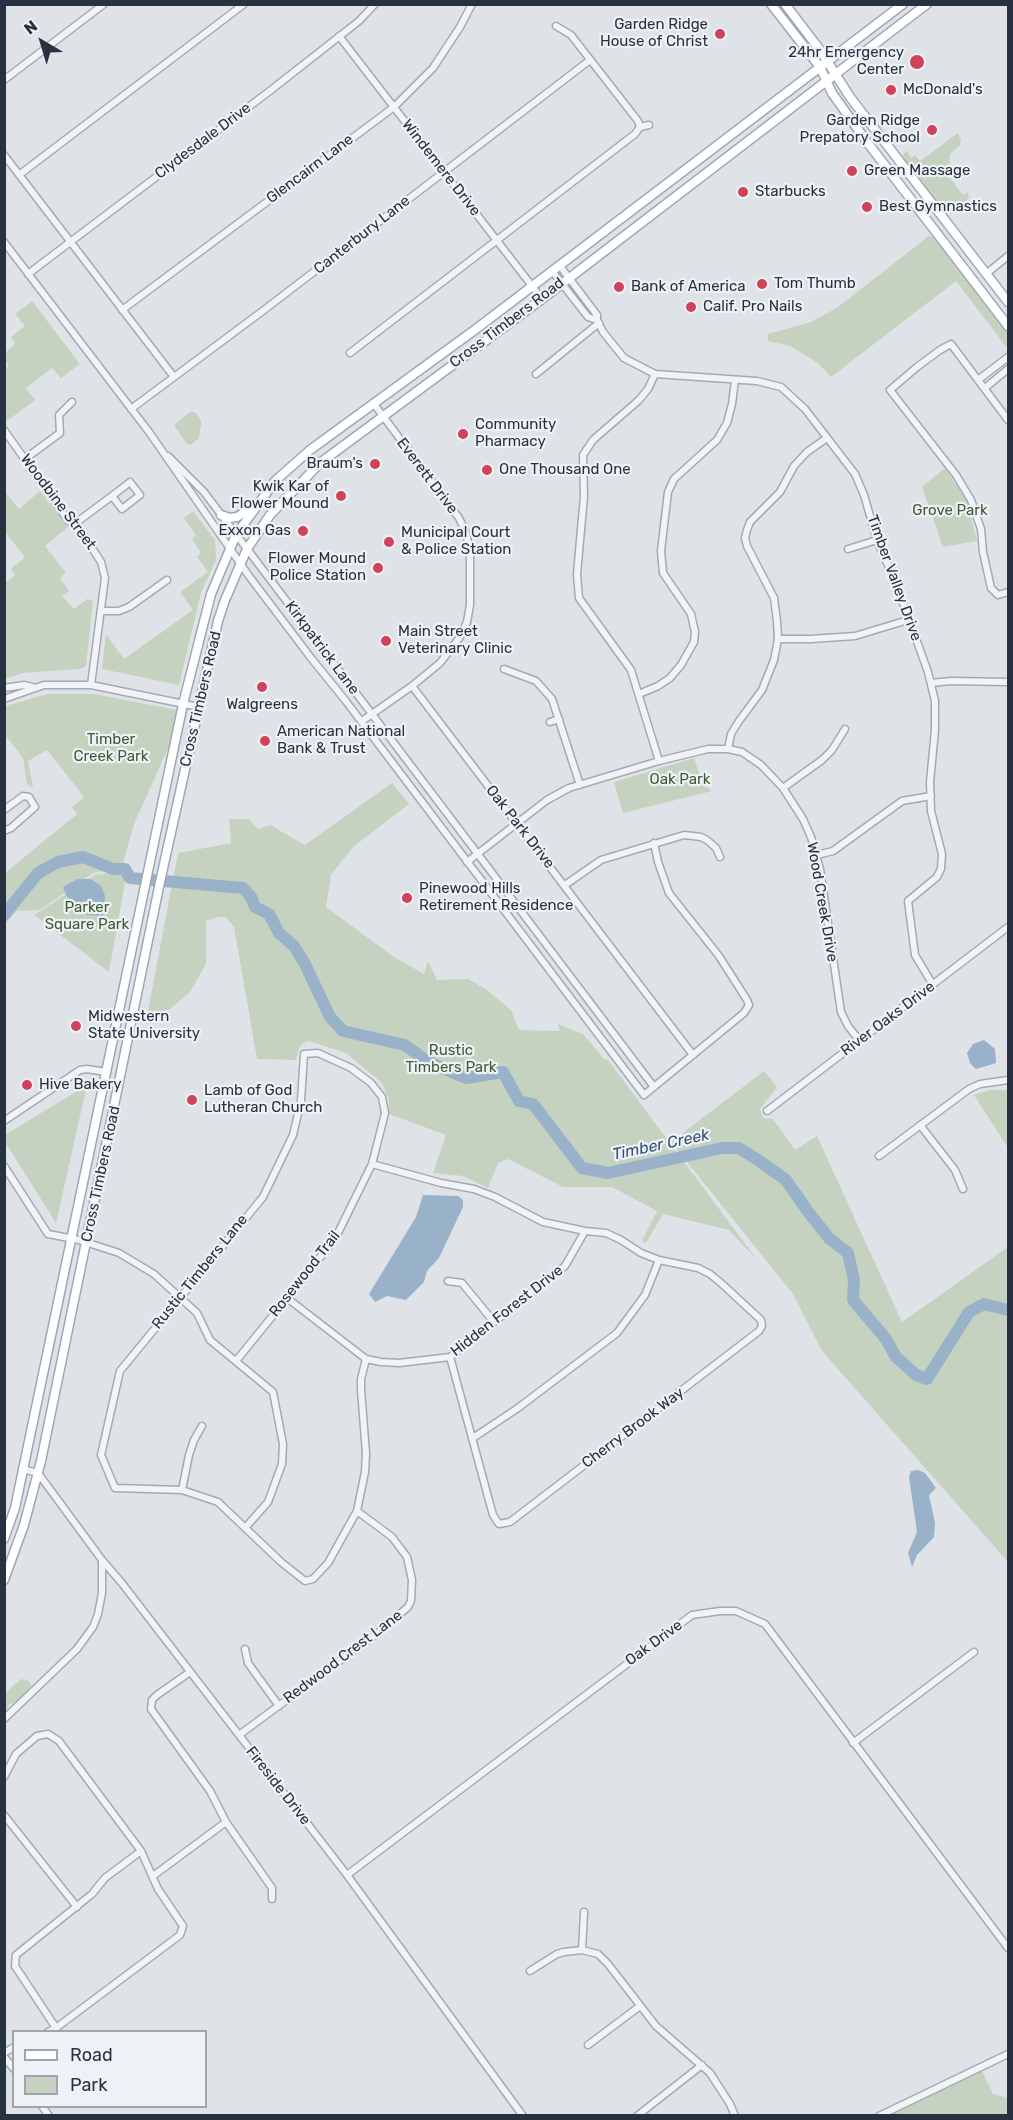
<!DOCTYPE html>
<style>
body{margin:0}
#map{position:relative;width:1013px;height:2120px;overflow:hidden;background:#dfe3e8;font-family:Rubik,sans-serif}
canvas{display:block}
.frame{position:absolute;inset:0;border:6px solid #283140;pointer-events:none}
.legend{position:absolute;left:12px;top:2030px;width:195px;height:78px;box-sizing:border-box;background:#eef2f6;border:2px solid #9fa5ad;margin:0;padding:8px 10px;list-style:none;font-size:18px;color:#283140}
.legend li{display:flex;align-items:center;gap:12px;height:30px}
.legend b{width:30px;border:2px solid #9fa5ad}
.north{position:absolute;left:12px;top:12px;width:60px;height:60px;-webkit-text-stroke:4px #eef2f6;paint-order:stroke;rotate:322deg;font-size:16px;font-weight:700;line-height:24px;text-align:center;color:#283140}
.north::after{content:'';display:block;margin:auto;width:21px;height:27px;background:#283140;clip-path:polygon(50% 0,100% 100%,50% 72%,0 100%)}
</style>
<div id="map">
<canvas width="1013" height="2120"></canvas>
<div class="frame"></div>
<ul class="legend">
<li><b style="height:8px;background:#fff"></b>Road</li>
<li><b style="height:16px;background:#c5d2c0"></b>Park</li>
</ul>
<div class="north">N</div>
</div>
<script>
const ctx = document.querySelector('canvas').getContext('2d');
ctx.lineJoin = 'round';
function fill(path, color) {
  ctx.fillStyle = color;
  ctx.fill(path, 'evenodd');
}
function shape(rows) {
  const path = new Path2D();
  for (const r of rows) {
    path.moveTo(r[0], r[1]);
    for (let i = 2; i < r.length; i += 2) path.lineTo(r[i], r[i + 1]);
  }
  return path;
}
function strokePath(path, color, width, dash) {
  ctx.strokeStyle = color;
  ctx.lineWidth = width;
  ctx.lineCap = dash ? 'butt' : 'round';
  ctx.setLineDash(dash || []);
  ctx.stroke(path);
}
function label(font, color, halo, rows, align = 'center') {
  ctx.font = font + ' Rubik,sans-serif';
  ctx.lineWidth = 4.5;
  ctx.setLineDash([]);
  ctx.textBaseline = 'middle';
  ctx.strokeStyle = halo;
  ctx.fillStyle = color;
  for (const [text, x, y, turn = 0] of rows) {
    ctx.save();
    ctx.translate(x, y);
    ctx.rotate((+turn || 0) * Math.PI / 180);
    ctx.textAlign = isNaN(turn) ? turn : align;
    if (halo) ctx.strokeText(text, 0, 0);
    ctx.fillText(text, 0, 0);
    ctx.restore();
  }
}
const green = shape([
 [958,133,961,140,960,145,950,154,949,167,945,171,963,195,968,192,969,198,952,213,946,213,903,157,904,153,912,150,908,153,911,158,915,155,920,161],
 [929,236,936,237,1008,330,1008,349,956,281,831,377,818,363,790,346,768,341,768,334,811,322,838,307],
 [32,301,80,364,61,378,52,368,26,388,35,400,7,421,5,418,4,370,9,366,5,360,5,353,15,344,11,337,25,326,15,314],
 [190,412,195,412,201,420,201,424,199,438,190,445,186,443,174,425],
 [945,468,967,501,977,541,943,547,922,487],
 [4,491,19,509,40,491,68,527,45,546,66,573,60,578,69,591,62,596,74,609,87,599,93,601,86,666,80,669,23,673,5,679,5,583,15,575,11,569,25,557,5,532],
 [193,511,215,540,216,560,201,593,179,685,102,669,106,634,124,659,193,610,180,592,208,572,197,557,201,553,192,539,196,535,184,518],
 [47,694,94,694,177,710,169,746,134,824,122,867,93,873,40,910,17,911,5,924,5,873,77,814,72,807,84,797,47,750,28,761,33,788,27,784,23,758,5,735,5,706],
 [694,758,702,783,712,791,623,813,614,782],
 [392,783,409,804,353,847,331,875,326,907,394,957,424,974,428,961,437,980,468,979,487,990,511,1010,519,1030,560,1031,558,1024,583,1034,604,1059,608,1060,758,1261,729,1230,663,1214,646,1243,642,1241,657,1211,612,1187,563,1187,508,1159,498,1163,488,1188,463,1176,433,1173,446,1135,389,1114,389,1100,382,1083,346,1053,309,1041,303,1043,299,1048,296,1060,257,1059,234,927,226,917,218,917,206,921,206,964,190,992,170,1009,147,1016,178,853,231,843,229,819,249,819,258,829,270,825,305,845],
 [127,871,109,972,34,915,95,875],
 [764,1071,777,1087,760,1109,763,1118,773,1119,795,1150,817,1136,902,1322,1008,1247,1008,1562,822,1351,793,1294,671,1142],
 [87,1085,56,1223,5,1142,5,1135],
 [990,1090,1008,1090,1008,1148,974,1095],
 [21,1679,29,1681,33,1689,22,1701,10,1704,5,1712,5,1693],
 [982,2071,993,2094,1008,2098,1008,2115,891,2115]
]);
const water = shape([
 [78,879,91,879,101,886,105,896,103,916,88,915,78,910,66,895,63,887],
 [984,1040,995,1049,996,1063,976,1069,970,1063,967,1053,973,1044],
 [423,1195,458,1196,463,1200,463,1207,439,1258,427,1271,424,1282,406,1300,387,1296,375,1302,369,1294,416,1217],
 [918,1470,925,1473,936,1488,929,1495,935,1523,934,1537,917,1555,912,1567,908,1553,917,1532,909,1477,911,1471]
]);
const river = shape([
 [4,915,38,873,58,862,83,857,113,869,125,869,130,878,243,888,251,897,255,907,269,914,279,933,294,946,304,962,330,1017,343,1031,405,1045,428,1062,466,1078,503,1072,519,1101,533,1104,582,1168,608,1173,722,1148,739,1148,758,1160,786,1180,809,1213,829,1238,848,1253,854,1280,853,1300,886,1339,896,1357,916,1375,927,1379,969,1312,984,1304,1008,1310]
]);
const minor = shape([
 [556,26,571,35,638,121,640,127],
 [339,36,542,299],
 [4,80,104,4],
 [640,127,649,125],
 [4,155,174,377],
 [19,175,244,4],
 [4,242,149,432,249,576,311,658,345,700,644,1095,744,1013,749,1005,747,1000,719,956,669,893,658,862,654,843],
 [560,266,597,315,597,320,603,332,624,358,655,374,757,381,781,387,805,409,855,474,864,495,877,540,895,581,928,672,935,701,935,730,930,782,931,811,942,854,941,869,937,877,908,901,915,955,933,985],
 [552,271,588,317,597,320],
 [28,274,271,90,359,21,375,4],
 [986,274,1008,256],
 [122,310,394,107,433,68,460,27,472,4],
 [350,353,635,134,640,127],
 [536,374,599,323],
 [655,374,648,389,639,400,593,440,583,455,584,496,577,574,579,598,631,670,659,761],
 [978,380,1008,357],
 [985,388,1008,369],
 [131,409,264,310,590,60],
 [1008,420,951,344,940,350,917,367,890,390,956,475,971,500,981,529,983,552,991,588,998,595,1008,592],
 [4,430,68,520,81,531,101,562,105,578,91,685],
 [168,456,204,492,654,1087],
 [26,458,60,433,59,415,72,402],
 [73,525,112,496,130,482,140,495,122,509,112,496],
 [848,549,877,540],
 [101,611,119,611,129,607,167,580],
 [778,639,811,639,855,636,908,620],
 [504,669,536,681,552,699,580,785],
 [931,683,951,681,1008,682],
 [412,686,693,1055],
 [4,688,24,685,36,688],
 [639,694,658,686,670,678,681,665,694,642,695,632,691,614,663,573,661,551,668,492,674,479,717,440,727,423,732,404,735,380],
 [4,699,44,685,91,685,199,707],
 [362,721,412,686,440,663,460,637,467,622,470,605,470,552,466,533,459,518,374,404],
 [550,722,559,719],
 [728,749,731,734,739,721,762,690,774,660,778,639,777,621,774,598,747,546,745,538,747,530,750,522,780,492,794,466,807,452,827,438],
 [783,788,822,760,832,750,845,729],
 [4,810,23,796,29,797,35,807,11,828,4,831],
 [817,855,833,851,902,801,931,796],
 [467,862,547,800,569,788,659,761,708,749,728,749,742,752,761,765,783,788,803,819,811,837,820,869,841,1012,848,1026,859,1040],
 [565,885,601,860,684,835,701,837,707,840,716,848,720,857],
 [767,1111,1008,927],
 [4,1121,80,1070,87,1069,106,1072],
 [920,1125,955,1170,963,1189],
 [879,1156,969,1089,980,1084,1008,1080],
 [372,1164,441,1183,474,1189,495,1197,543,1222,585,1231,606,1233,621,1240,641,1253,659,1260,698,1268,710,1274,721,1283,761,1320,762,1326,759,1331,510,1522,499,1524,493,1515,450,1357],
 [4,1166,48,1234,79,1240,119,1253,154,1274,197,1313,210,1340,273,1392,283,1444,282,1464,268,1502,245,1528],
 [448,1281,462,1283,494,1322],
 [287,1298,366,1359,381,1362,399,1363,450,1357,565,1266,585,1231],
 [236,1361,335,1239,372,1164,380,1133,385,1113,382,1097,371,1083,351,1068,318,1053,304,1054,301,1101,293,1135,263,1197,120,1371,101,1455,115,1488,182,1490,218,1502,281,1562,305,1581,313,1579,328,1563,357,1511,365,1472,366,1453,361,1390,361,1379,366,1359],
 [473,1438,518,1408,617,1333,645,1295,659,1260],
 [22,1469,38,1473,102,1560,121,1582,347,1875,523,2116],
 [182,1490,189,1455,194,1440,202,1426],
 [245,1649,248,1663,279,1706],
 [190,1672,157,1695,152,1700,151,1709,210,1791,226,1822,272,1888,272,1899],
 [4,1719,77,1649,93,1627,98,1614,102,1593,102,1561],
 [239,1735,379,1632,408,1607,411,1601,412,1580,407,1557,392,1537,357,1511],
 [853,1743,974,1652],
 [4,1777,16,1754,37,1736,48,1734,59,1741,141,1851,158,1889,183,1926,180,1935,56,2028,48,2032],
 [4,1815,77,1907],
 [347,1875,692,1615,720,1611,736,1611,765,1624,1008,1948],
 [153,1876,226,1822],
 [582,1950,584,1912],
 [530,1971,557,1954,564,1952,582,1950,598,1954,608,1964,656,2026,710,2073,730,2104,735,2116],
 [56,2028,15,1966,16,1955,92,1894,105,1878,141,1851],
 [588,2045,640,2006],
 [4,2053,14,2047],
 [4,2057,14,2069],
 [42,2106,49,2116],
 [637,2116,702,2065],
 [879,2116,1008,2054]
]);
const major = shape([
 [771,4,820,67,832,93,867,142,1008,326],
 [785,4,820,50,850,97,1008,302],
 [221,515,230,518,237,517,251,508],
 [4,1539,15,1508,183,704,211,594,236,535,275,481,310,450,476,329,903,4],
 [4,1580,24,1525,41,1461,160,882,218,621,225,600,247,549,270,515,320,463,542,299,927,4]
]);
const markers = [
 [720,34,6,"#cf425a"],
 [917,62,8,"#cf425a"],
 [891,90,6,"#cf425a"],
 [932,130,6,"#cf425a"],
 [852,171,6,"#cf425a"],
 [743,192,6,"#cf425a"],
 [867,207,6,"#cf425a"],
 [762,284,6,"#cf425a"],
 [619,287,6,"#cf425a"],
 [691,307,6,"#cf425a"],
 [463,434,6,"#cf425a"],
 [375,464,6,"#cf425a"],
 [487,470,6,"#cf425a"],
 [341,496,6,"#cf425a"],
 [303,531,6,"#cf425a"],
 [389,542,6,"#cf425a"],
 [378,568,6,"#cf425a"],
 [386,641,6,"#cf425a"],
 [262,687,6,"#cf425a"],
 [265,741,6,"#cf425a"],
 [407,898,6,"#cf425a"],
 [76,1026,6,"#cf425a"],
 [27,1085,6,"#cf425a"],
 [192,1100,6,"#cf425a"]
];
const poiNames = [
 ["Garden Ridge",708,25,"right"],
 ["House of Christ",708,42,"right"],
 ["24hr Emergency",904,53,"right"],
 ["Center",904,70,"right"],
 ["McDonald's",903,90],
 ["Garden Ridge",920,121,"right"],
 ["Prepatory School",920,138,"right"],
 ["Green Massage",864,171],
 ["Starbucks",755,192],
 ["Best Gymnastics",879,207],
 ["Tom Thumb",774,284],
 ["Bank of America",631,287],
 ["Calif. Pro Nails",703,307],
 ["Community",475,425],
 ["Pharmacy",475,442],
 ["Braum's",363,464,"right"],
 ["One Thousand One",499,470],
 ["Kwik Kar of",329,487,"right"],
 ["Flower Mound",329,504,"right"],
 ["Exxon Gas",291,531,"right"],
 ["Municipal Court",401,533],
 ["& Police Station",401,550],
 ["Flower Mound",366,559,"right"],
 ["Police Station",366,576,"right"],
 ["Main Street",398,632],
 ["Veterinary Clinic",398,649],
 ["Walgreens",262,705,"center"],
 ["American National",277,732],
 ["Bank & Trust",277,749],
 ["Pinewood Hills",419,889],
 ["Retirement Residence",419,906],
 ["Midwestern",88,1017],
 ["State University",88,1034],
 ["Hive Bakery",39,1085],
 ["Lamb of God",204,1091],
 ["Lutheran Church",204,1108]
];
const streetNames = [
 ["Clydesdale Drive",203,141,-37],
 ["Windemere Drive",441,168,52],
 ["Glencairn Lane",310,169,-37],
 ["Canterbury Lane",362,235,-38],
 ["Cross Timbers Road",507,323,-37],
 ["Everett Drive",427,476,53],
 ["Woodbine Street",58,502,53],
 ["Timber Valley Drive",894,578,70],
 ["Kirkpatrick Lane",322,648,53],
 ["Cross Timbers Road",201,699,-77],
 ["Oak Park Drive",520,827,52],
 ["Wood Creek Drive",822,902,80],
 ["River Oaks Drive",888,1019,-37],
 ["Cross Timbers Road",101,1174,-78],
 ["Rustic Timbers Lane",200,1272,-51],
 ["Rosewood Trail",305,1274,-52],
 ["Hidden Forest Drive",507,1311,-38],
 ["Cherry Brook Way",633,1428,-37],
 ["Oak Drive",654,1643,-36],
 ["Redwood Crest Lane",343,1657,-37],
 ["Fireside Drive",278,1786,52]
];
const parkNames = [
 ["Grove Park",950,511],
 ["Timber",111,740],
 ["Creek Park",111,757],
 ["Oak Park",680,780],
 ["Parker",87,908],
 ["Square Park",87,925],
 ["Rustic",451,1051],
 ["Timbers Park",451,1068]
];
const waterNames = [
 ["Timber Creek",661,1145,-12]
];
fill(green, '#c5d2c0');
fill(water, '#99b1c9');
strokePath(river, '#99b1c9', 12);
strokePath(minor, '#a4aab2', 9);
strokePath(major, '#9ea7b4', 11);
strokePath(minor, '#f2f3f7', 6);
strokePath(major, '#fff', 8);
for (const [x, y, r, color] of markers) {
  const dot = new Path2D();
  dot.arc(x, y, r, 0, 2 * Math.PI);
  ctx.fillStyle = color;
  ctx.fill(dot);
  strokePath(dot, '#eef2f6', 2);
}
label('15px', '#283140', '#eef2f6', poiNames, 'left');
label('15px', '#283140', '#eef2f6', streetNames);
label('15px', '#3d5b35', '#eef2f6', parkNames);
label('italic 16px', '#325074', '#eef2f6', waterNames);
</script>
